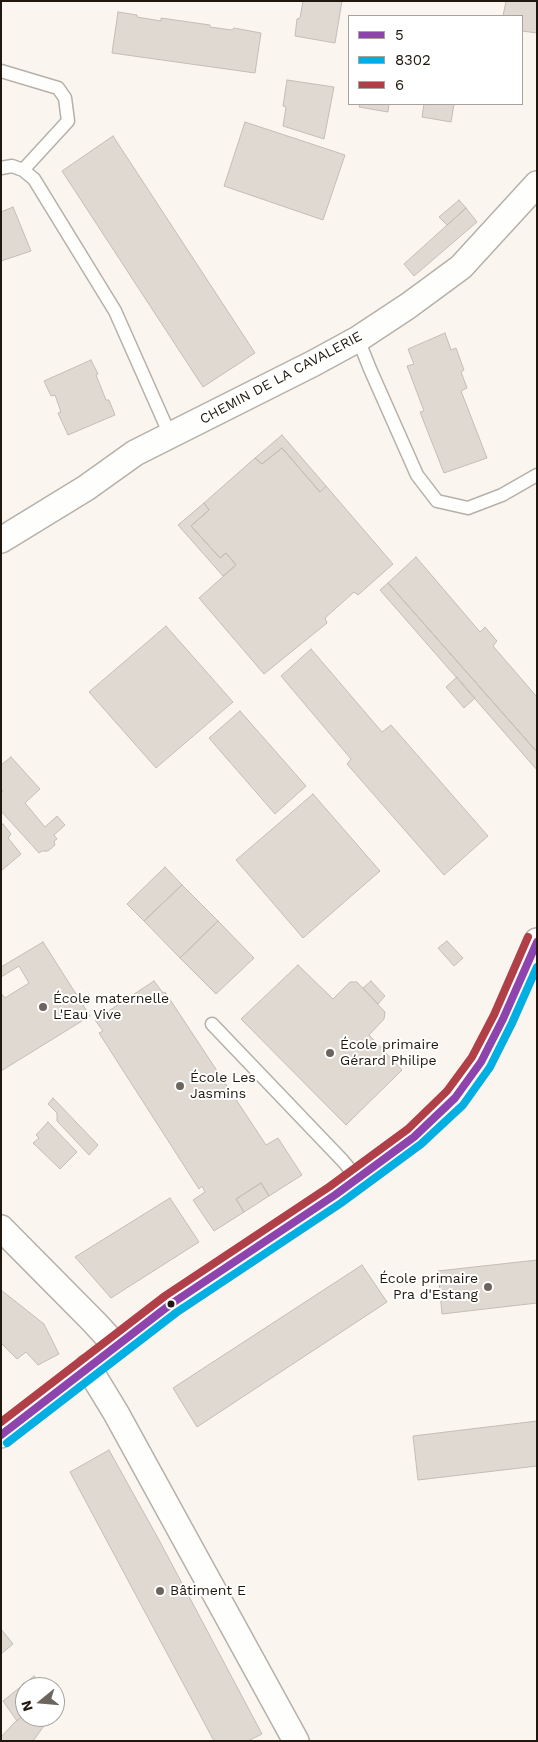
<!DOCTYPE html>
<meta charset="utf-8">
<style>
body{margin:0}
#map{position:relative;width:538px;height:1742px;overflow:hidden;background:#faf5ef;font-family:"Work Sans",sans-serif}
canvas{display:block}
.frame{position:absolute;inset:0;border:2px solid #20180e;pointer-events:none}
.legend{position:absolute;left:348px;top:15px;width:175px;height:90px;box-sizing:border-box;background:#fff;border:1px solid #a6a39f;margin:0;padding:6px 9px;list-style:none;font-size:15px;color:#20180e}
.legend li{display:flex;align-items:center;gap:10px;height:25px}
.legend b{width:25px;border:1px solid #a6a39f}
.north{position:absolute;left:15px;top:1677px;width:50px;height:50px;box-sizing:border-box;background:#fff;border:1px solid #a6a39f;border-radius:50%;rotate:253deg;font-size:14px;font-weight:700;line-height:20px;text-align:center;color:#20180e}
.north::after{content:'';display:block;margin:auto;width:18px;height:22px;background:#6c655d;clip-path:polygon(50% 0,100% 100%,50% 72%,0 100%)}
</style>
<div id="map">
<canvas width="538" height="1742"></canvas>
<div class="frame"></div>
<ul class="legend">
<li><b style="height:6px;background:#8e44ad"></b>5</li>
<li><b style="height:6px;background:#02afe3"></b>8302</li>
<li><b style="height:6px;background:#b13f47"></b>6</li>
</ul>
<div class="north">N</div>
</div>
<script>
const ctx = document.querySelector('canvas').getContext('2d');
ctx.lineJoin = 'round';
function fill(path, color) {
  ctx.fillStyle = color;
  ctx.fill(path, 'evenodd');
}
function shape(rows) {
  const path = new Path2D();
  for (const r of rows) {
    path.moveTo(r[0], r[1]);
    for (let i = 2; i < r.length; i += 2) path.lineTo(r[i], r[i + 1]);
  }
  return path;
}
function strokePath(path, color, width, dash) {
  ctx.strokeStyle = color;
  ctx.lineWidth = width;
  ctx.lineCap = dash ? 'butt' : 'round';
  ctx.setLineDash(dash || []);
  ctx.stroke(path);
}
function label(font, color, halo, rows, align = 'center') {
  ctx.font = font + ' "Work Sans",sans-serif';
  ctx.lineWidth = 4;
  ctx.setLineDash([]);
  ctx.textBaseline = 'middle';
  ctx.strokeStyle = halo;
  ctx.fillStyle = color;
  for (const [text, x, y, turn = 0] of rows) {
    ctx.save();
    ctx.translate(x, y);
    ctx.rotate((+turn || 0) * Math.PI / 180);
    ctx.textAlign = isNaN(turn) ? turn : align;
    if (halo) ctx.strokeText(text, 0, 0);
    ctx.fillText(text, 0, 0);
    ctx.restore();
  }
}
const building = shape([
 [303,1,342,1,335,43,295,36,297,19,300,18,303,1],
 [506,1,537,1,537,33,522,31,522,16,503,16,506,1],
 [118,12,137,15,137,17,161,21,161,18,210,25,210,27,232,30,234,28,261,33,255,73,112,53,118,12],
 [287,80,334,87,324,139,283,126,286,107,283,106,287,80],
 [360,104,389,104,388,112,359,107,360,104],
 [424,104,454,104,451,122,422,117,424,104],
 [245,122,345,155,323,220,224,186,245,122],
 [113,136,255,353,203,387,62,171,113,136],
 [459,200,466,208,447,225,439,217,459,200],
 [13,207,31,251,1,261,1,212,13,207],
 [466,208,477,222,414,276,404,264,466,208],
 [445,333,451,350,456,348,464,370,461,372,467,388,461,391,487,458,444,473,420,412,424,411,407,366,414,364,408,349,445,333],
 [91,360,98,374,96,375,106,400,109,400,115,415,68,435,58,413,61,412,55,395,51,396,44,381,91,360],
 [282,435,326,486,320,492,282,448,262,464,255,458,282,435],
 [282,448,320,492,326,486,393,564,358,595,354,592,325,618,327,623,264,674,199,598,236,565,226,553,220,558,191,526,209,510,204,503,255,458,262,464,282,448],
 [204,503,209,510,191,526,220,558,226,553,236,565,223,576,178,525,204,503],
 [416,557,480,632,485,627,497,641,493,646,537,697,537,752,388,583,416,557],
 [388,583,537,752,537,770,380,590,388,583],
 [166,626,233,702,156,768,89,692,166,626],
 [311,649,382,732,391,725,488,836,444,875,347,764,351,759,281,676,311,649],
 [457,677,475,698,464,708,446,687,457,677],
 [240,711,306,786,275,814,209,738,240,711],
 [11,757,40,789,25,803,45,827,57,816,65,825,54,835,57,839,54,841,55,845,48,851,42,851,39,853,1,811,1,792,3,791,1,789,1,765,11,757],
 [313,794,380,871,303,938,236,860,313,794],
 [3,824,11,834,8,838,21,854,1,871,1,825,3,824],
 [165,867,182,885,144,921,127,904,165,867],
 [182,885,218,921,180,958,144,921,182,885],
 [218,921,254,958,216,994,180,958,218,921],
 [447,941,463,958,454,966,438,948,447,941],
 [43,942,90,1016,1,1071,1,993,5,998,29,983,19,966,1,977,1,967,43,942],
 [298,965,333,999,350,982,357,982,385,1012,384,1019,369,1035,402,1070,346,1125,241,1019,298,965],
 [154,981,163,993,165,992,266,1145,278,1138,302,1175,269,1196,261,1183,236,1199,244,1212,214,1231,193,1200,205,1192,202,1186,199,1189,99,1033,103,1031,95,1020,154,981],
 [371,981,385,996,378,1004,363,988,371,981],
 [53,1098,98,1145,89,1155,57,1121,57,1113,48,1104,53,1098],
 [48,1122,77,1152,60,1169,33,1143,39,1138,36,1135,48,1122],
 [261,1183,269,1196,244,1212,236,1199,261,1183],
 [170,1198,199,1242,111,1298,75,1257,170,1198],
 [537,1260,537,1303,442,1314,438,1271,537,1260],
 [362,1265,387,1302,197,1427,173,1388,362,1265],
 [1,1290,44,1324,59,1354,38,1365,26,1352,17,1359,1,1343,1,1290],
 [537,1421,537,1466,418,1480,413,1436,537,1421],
 [109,1450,159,1540,262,1734,248,1741,214,1741,70,1472,109,1450],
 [1,1629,13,1644,1,1654,1,1629],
 [34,1676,43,1687,25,1687,25,1714,17,1721,3,1701,34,1676],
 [25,1714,25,1717,47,1717,49,1719,33,1741,1,1741,1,1737,14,1723,25,1714]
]);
const lane = shape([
 [1,71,58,88,65,98,68,121,23,170],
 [1,168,12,166,23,170,34,179,115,311,170,435],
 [358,339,370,369,417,475,437,501,468,508,502,495,537,475],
 [212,1024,343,1161,357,1178]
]);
const street = shape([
 [1,540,86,488,135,453,314,363,358,339,408,306,461,267,537,184],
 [1,1228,95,1323,116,1346],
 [88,1367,116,1413,296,1741],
 [1,1435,171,1304,335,1195,414,1137,455,1098,481,1062,503,1019,537,941]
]);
const bus1 = shape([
 [1,1435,171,1304,335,1195,414,1137,455,1098,481,1062,503,1019,537,942]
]);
const bus2 = shape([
 [7,1443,177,1312,341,1203,421,1144,463,1105,490,1067,512,1023,537,967]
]);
const bus3 = shape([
 [1,1422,165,1296,329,1187,408,1129,447,1091,472,1057,494,1015,528,937]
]);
const markers = [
 [43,1007,5,"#6c655d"],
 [330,1053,5,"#6c655d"],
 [180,1086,5,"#6c655d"],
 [488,1287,5,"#6c655d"],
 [171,1304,4.5,"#20180e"],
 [160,1591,5,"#6c655d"]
];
const streetNames = [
 ["CHEMIN DE LA CAVALERIE",281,378,-28]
];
const poiNames = [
 ["École maternelle",53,999],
 ["L'Eau Vive",53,1015],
 ["École primaire",340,1045],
 ["Gérard Philipe",340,1061],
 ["École Les",190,1078],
 ["Jasmins",190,1094],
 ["École primaire",478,1279,"right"],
 ["Pra d'Estang",478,1295,"right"],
 ["Bâtiment E",170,1591]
];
fill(building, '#e0d9d1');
strokePath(building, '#c4bdb6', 1);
strokePath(lane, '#b6b0a8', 15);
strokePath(street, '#b6b0a8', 28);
strokePath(lane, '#fefefd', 12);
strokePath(street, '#fefefd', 25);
strokePath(bus1, '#8e44ad', 8);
strokePath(bus2, '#02afe3', 8);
strokePath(bus3, '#b13f47', 8);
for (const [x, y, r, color] of markers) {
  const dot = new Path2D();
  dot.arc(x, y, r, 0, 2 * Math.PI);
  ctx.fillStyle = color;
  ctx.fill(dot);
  strokePath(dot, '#fff', 2);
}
label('14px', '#20180e', '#fff', streetNames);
label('14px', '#20180e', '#fff', poiNames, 'left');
</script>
